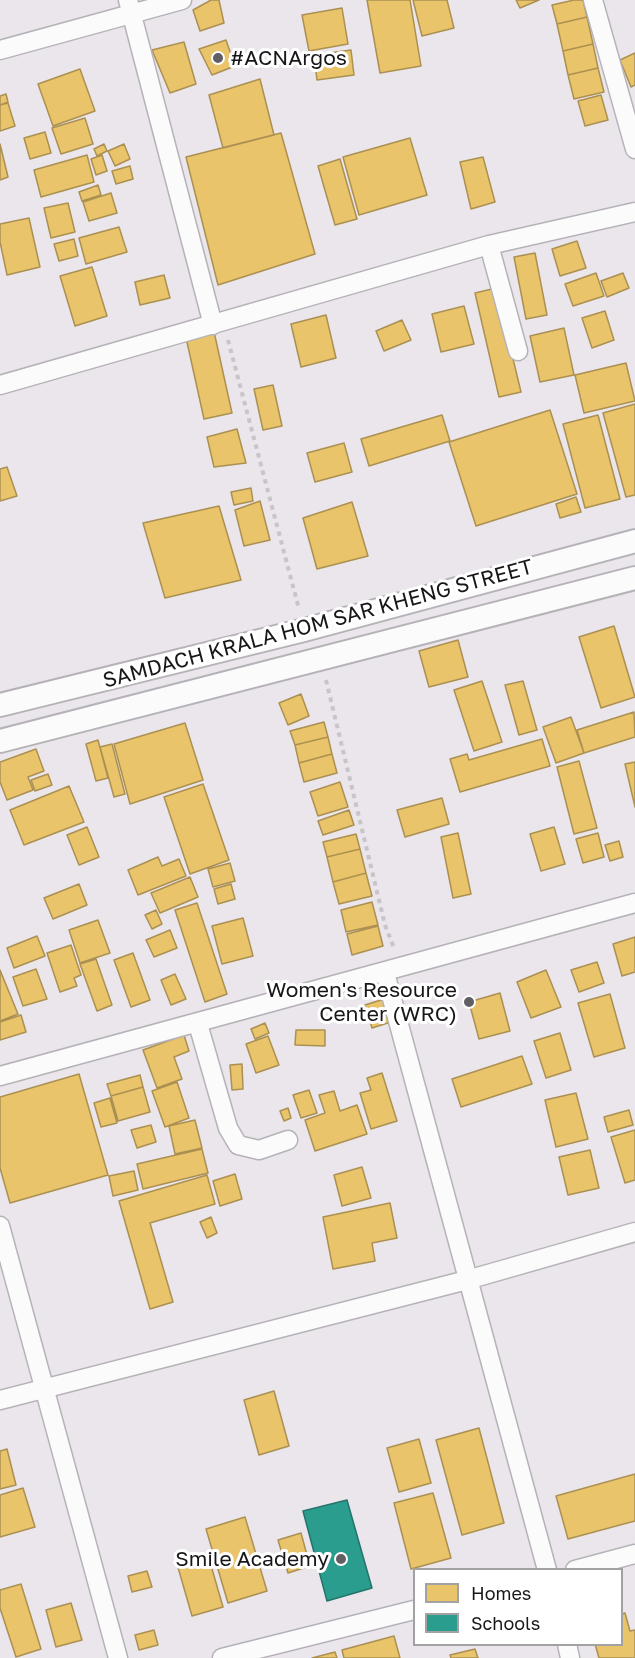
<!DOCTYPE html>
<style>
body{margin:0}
#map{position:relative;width:635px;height:1658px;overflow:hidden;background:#eae6ec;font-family:"Golos Text",sans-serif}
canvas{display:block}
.legend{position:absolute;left:413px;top:1568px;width:210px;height:78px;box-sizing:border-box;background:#fff;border:2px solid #a3a2a3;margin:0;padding:8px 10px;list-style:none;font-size:18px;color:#19161a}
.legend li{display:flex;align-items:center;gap:12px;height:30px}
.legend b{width:30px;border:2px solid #a3a2a3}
</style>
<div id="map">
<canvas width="635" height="1658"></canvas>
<ul class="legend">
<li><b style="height:16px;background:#e9c46a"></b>Homes</li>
<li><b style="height:16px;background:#2a9d8f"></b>Schools</li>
</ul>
</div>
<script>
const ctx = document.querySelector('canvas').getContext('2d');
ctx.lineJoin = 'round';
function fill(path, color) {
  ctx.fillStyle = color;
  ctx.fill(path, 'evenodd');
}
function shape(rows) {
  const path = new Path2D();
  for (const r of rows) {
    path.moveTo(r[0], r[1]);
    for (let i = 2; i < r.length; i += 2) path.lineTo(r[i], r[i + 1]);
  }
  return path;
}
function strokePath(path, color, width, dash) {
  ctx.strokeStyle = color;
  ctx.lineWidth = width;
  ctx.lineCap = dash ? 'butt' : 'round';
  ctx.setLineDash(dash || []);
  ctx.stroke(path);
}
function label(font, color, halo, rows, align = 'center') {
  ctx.font = font + ' "Golos Text",sans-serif';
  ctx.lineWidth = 6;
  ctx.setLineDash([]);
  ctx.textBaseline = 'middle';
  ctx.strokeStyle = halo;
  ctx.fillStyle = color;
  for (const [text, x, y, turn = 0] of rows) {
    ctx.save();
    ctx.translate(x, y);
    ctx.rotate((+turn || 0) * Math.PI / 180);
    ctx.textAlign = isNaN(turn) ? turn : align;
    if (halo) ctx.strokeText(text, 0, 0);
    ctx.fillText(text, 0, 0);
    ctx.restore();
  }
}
const homes = shape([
 [211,0,219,0,224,23,200,31,193,10,211,0],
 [367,0,410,0,421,66,380,73,367,0],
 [413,0,447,0,454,28,422,36,413,0],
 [516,0,539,0,520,8,516,0],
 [574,0,583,0,587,17,557,24,552,5,574,0],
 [342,8,348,44,309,51,302,15,342,8],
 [587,17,593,44,563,51,557,24,587,17],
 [226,40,235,66,212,75,199,49,226,40],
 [184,42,196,84,170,93,152,50,184,42],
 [593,44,598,68,568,75,563,51,593,44],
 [351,50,354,75,317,80,314,55,351,50],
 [635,53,635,85,631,87,620,60,635,53],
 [598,68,604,92,574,99,568,75,598,68],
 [80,69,95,111,53,126,38,84,80,69],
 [260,79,274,135,223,148,209,95,260,79],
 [6,94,8,102,0,105,0,96,6,94],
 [601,95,608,120,585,126,578,101,601,95],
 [8,103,15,126,0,131,0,105,8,103],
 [85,118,93,144,61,154,52,128,85,118],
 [45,132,51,153,30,159,24,138,45,132],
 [281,133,315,254,218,285,186,157,281,133],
 [410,138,427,195,359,215,343,157,410,138],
 [0,144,8,177,0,180,0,144],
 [104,144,107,151,97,156,94,149,104,144],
 [124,144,130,159,115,166,108,151,124,144],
 [87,155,94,182,41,197,34,170,87,155],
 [102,155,107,171,96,175,91,159,102,155],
 [483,157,495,202,471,209,460,162,483,157],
 [340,159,357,219,335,225,318,166,340,159],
 [130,166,133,179,116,184,112,171,130,166],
 [98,185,101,195,82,201,79,192,98,185],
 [111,193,117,213,89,221,83,202,111,193],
 [68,203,75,232,51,238,44,208,68,203],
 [29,218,40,267,7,275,0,242,0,224,29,218],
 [119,227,127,252,86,264,79,238,119,227],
 [74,239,78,256,59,261,54,244,74,239],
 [577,241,586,268,560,276,552,249,577,241],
 [535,253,547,315,526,319,514,257,535,253],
 [92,267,107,316,75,326,60,276,92,267],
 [596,273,604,296,573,306,565,284,596,273],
 [623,273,629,288,607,297,601,281,623,273],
 [164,275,170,298,140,305,135,282,164,275],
 [496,288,521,392,499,397,475,293,496,288],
 [464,306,474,344,441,352,432,314,464,306],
 [605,311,614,340,592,348,582,318,605,311],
 [326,315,336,358,301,367,291,324,326,315],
 [402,320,411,340,384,351,376,331,402,320],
 [213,327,232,413,204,419,185,333,213,327],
 [564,328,574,375,540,382,530,336,564,328],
 [626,363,635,401,584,413,575,375,626,363],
 [273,385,282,426,263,430,254,389,273,385],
 [635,404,635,495,626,497,603,413,635,404],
 [550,410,577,494,476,526,449,442,550,410],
 [442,415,450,441,369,466,361,439,442,415],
 [598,415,620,499,585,508,563,424,598,415],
 [237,429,246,463,214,467,207,437,237,429],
 [344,443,352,472,315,482,307,453,344,443],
 [7,467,17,496,0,501,0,469,7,467],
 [251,488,253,501,234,505,231,492,251,488],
 [576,497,581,512,560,518,556,504,576,497],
 [260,501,270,540,244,546,235,510,260,501],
 [352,502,368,556,317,569,303,518,352,502],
 [219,506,241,580,165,598,143,523,219,506],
 [614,626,635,697,601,708,579,637,614,626],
 [458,640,468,677,429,687,419,651,458,640],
 [482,681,502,742,474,751,454,690,482,681],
 [523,681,537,730,519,735,505,685,523,681],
 [301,694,309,716,288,725,279,703,301,694],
 [634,712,635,737,584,753,577,730,634,712],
 [571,717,584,753,556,763,543,727,571,717],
 [324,722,328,737,295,745,290,731,324,722],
 [185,723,203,780,130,804,114,744,185,723],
 [328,737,332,754,299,763,295,745,328,737],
 [542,739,550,766,460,792,450,759,467,754,469,760,542,739],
 [98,740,108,778,96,781,86,744,98,740],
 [112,744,125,794,114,797,100,747,112,744],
 [36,749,44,771,28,777,33,790,7,800,0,782,0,762,36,749],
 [332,754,337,773,304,782,299,763,332,754],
 [579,761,597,828,574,834,557,767,579,761],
 [635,762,635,807,625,764,635,762],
 [48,774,52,785,35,791,31,780,48,774],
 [340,782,348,807,318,816,310,792,340,782],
 [203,784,229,860,190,874,164,797,203,784],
 [69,786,84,822,24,845,10,810,69,786],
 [442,798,449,824,405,837,397,810,442,798],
 [349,810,354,825,323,835,318,821,349,810],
 [87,827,99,857,79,865,67,835,87,827],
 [554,827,565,864,541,871,530,834,554,827],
 [458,833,471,894,453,898,441,837,458,833],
 [598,833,604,857,583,863,576,839,598,833],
 [356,834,360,849,327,857,323,842,356,834],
 [619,841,623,857,610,861,605,845,619,841],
 [360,849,366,873,333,882,327,857,360,849],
 [158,857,162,866,179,859,186,876,138,895,128,870,158,857],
 [230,863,235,881,213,887,208,869,230,863],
 [366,873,372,896,339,904,333,882,366,873],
 [190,877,198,897,160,913,151,893,190,877],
 [79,884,87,905,53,919,44,898,79,884],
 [231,884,235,899,218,904,214,889,231,884],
 [372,902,378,925,346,932,341,910,372,902],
 [197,903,227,994,205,1002,175,910,197,903],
 [156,910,162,924,152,929,145,915,156,910],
 [243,918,253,956,222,964,212,926,243,918],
 [98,920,110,953,80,963,69,930,98,920],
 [378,926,383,946,352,955,347,934,378,926],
 [170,930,177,948,154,957,146,940,170,930],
 [37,936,45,956,14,968,7,948,37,936],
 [635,937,635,972,622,976,613,944,635,937],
 [71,945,81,975,74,978,77,986,60,992,47,953,71,945],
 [133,953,150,1000,131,1007,114,960,133,953],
 [96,959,112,1005,97,1011,80,964,96,959],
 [597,962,604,983,579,992,571,970,597,962],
 [36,969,47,999,23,1006,13,977,36,969],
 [0,970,18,1014,0,1021,0,970],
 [546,970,561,1007,531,1018,517,982,546,970],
 [175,974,186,999,171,1005,161,980,175,974],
 [500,993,510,1031,479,1039,469,1002,500,993],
 [610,994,625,1048,594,1057,578,1003,610,994],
 [384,999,391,1022,372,1028,365,1005,384,999],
 [21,1015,26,1032,0,1040,0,1022,21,1015],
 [265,1023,269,1033,255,1039,251,1029,265,1023],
 [296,1030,325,1030,325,1046,295,1045,296,1030],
 [560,1033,571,1070,546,1078,534,1041,560,1033],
 [184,1035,189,1051,174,1057,182,1079,157,1088,143,1050,184,1035],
 [268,1036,279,1065,256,1073,246,1044,268,1036],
 [522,1056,532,1084,461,1107,452,1079,522,1056],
 [242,1064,243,1089,232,1090,230,1065,242,1064],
 [382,1073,397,1121,371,1129,360,1093,371,1090,367,1078,382,1073],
 [79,1074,108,1175,10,1203,0,1168,0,1097,79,1074],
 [140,1075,143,1087,111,1096,107,1084,140,1075],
 [177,1082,189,1118,165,1127,152,1091,177,1082],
 [143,1087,150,1112,118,1121,111,1096,143,1087],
 [309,1090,317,1113,301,1118,293,1095,309,1090],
 [334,1091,340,1111,357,1105,367,1134,315,1151,305,1120,325,1113,319,1095,334,1091],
 [576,1093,588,1139,556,1147,545,1100,576,1093],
 [110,1098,117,1123,101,1127,94,1103,110,1098],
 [288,1108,291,1118,284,1121,280,1111,288,1108],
 [629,1110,633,1125,608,1132,604,1117,629,1110],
 [195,1120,202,1148,175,1154,169,1126,195,1120],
 [151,1125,156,1142,137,1148,131,1130,151,1125],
 [635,1130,635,1180,625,1183,611,1137,635,1130],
 [202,1149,208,1173,143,1189,137,1164,202,1149],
 [590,1150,599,1188,568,1195,559,1157,590,1150],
 [362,1167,371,1198,342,1206,334,1175,362,1167],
 [134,1171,138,1190,113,1196,109,1176,134,1171],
 [235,1174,242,1199,220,1206,213,1181,235,1174],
 [207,1175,215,1204,150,1223,173,1302,150,1309,119,1201,207,1175],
 [390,1203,397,1238,372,1243,375,1261,333,1269,323,1217,390,1203],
 [211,1217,217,1233,207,1238,200,1222,211,1217],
 [274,1391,289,1446,259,1455,244,1400,274,1391],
 [479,1428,504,1523,462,1535,436,1440,479,1428],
 [419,1439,431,1483,399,1492,387,1448,419,1439],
 [7,1449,16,1485,0,1489,0,1451,7,1449],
 [635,1474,635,1521,568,1539,556,1496,635,1474],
 [23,1488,35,1527,0,1537,0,1495,23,1488],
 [433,1493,451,1558,411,1569,394,1503,433,1493],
 [245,1517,267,1591,228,1603,206,1529,245,1517],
 [301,1533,310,1566,288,1573,278,1540,301,1533],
 [208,1555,223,1607,192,1616,177,1564,208,1555],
 [147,1571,152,1587,132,1592,128,1576,147,1571],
 [21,1584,41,1649,16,1657,0,1608,0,1590,21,1584],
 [71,1603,82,1640,56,1647,46,1610,71,1603],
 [625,1613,630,1631,635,1630,635,1658,599,1658,595,1644,622,1644,622,1614,625,1613],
 [154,1630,158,1645,139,1650,135,1635,154,1630],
 [394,1636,400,1658,344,1658,342,1650,394,1636],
 [475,1649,478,1658,451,1658,450,1655,475,1649],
 [335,1652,337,1658,312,1658,335,1652]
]);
const schools = shape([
 [347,1500,372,1588,327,1601,303,1511,347,1500]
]);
const path = shape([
 [228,340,299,609],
 [326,680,385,925,394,948]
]);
const minor = shape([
 [128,0,213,325],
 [593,0,635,149],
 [0,50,182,0],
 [489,245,518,351],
 [0,385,489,245,635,212],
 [385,973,547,1570],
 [198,1024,228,1128,238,1145,259,1150,288,1140],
 [0,1076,635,903],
 [0,1226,118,1658],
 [0,1400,467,1280,635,1232],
 [575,1570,635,1554],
 [567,1644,570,1658],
 [222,1658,414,1610]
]);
const tertiary = shape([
 [0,705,304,630,635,541],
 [0,741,635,578]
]);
const markers = [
 [218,58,6,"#625f64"],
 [469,1002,6,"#625f64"],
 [341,1559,6,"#625f64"]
];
const poiNames = [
 ["#ACNArgos",230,58,"left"],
 ["Women's Resource",457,990],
 ["Center (WRC)",457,1014],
 ["Smile Academy",329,1559]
];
const streetNames = [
 ["SAMDACH KRALA HOM SAR KHENG STREET",318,624,-15]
];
fill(homes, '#e9c46a');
strokePath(homes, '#ab9052', 1.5);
fill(schools, '#2a9d8f');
strokePath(schools, '#25746c', 1.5);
strokePath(minor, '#b6b3b8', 21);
strokePath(tertiary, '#b6b3b8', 26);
strokePath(path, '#c7c5c8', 4, [4.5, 4.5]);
strokePath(minor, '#fcfbfc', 18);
strokePath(tertiary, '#fcfbfc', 22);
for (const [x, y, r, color] of markers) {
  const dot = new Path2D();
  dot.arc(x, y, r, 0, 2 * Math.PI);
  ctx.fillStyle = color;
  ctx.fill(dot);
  strokePath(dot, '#fff', 2);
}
label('21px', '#19161a', '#fff', poiNames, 'right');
label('21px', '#19161a', '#fff', streetNames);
</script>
